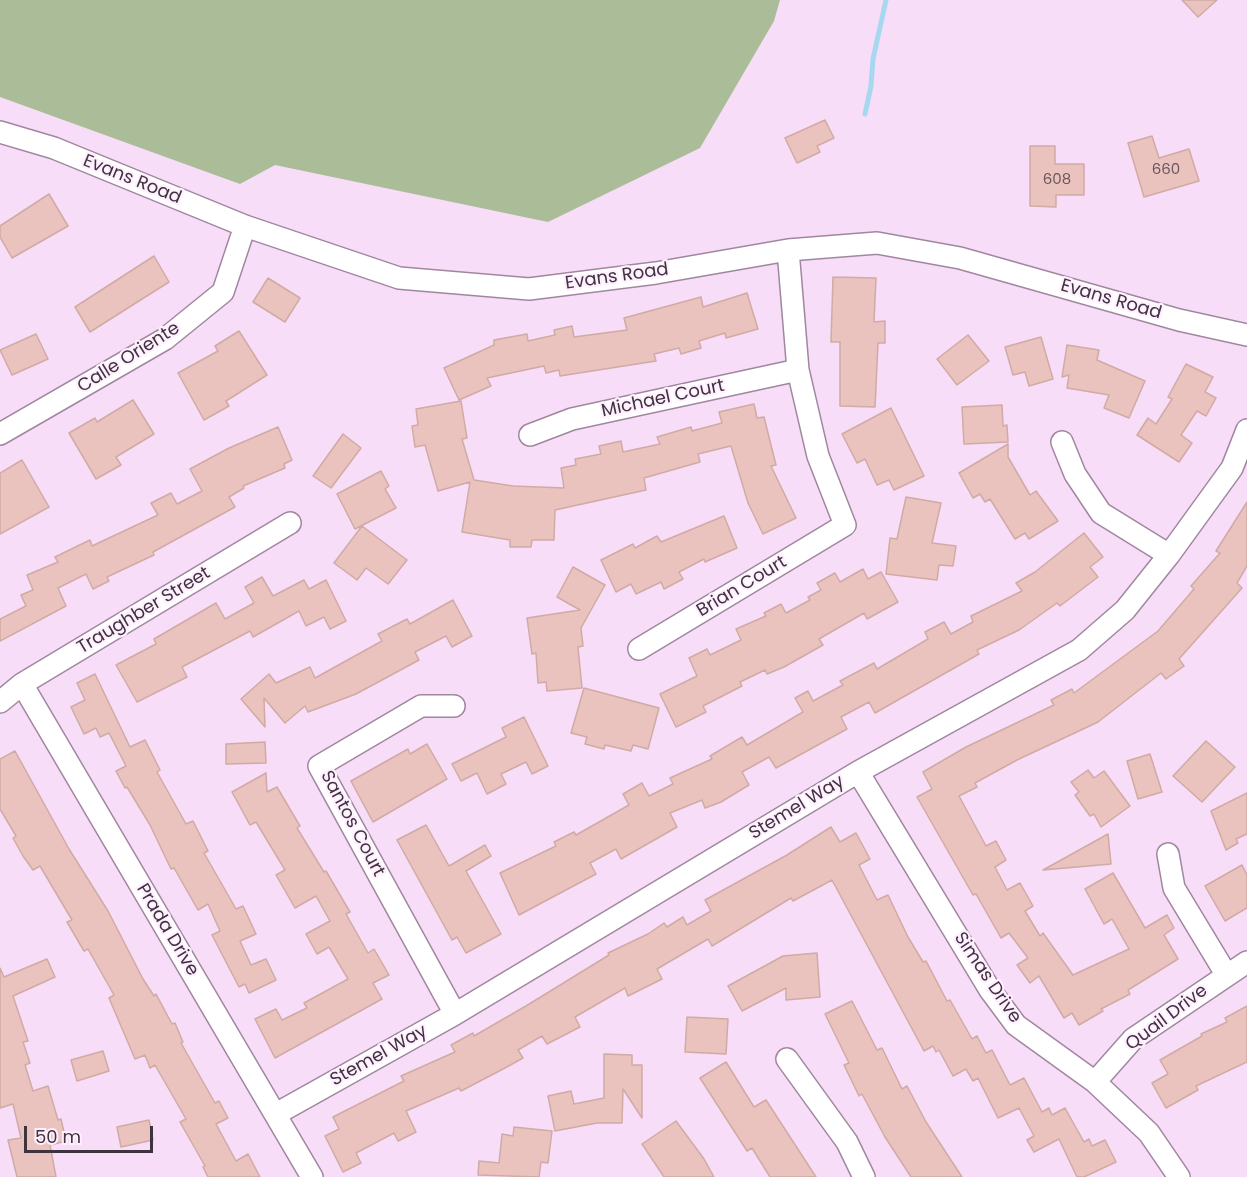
<!DOCTYPE html>
<style>
body{margin:0}
#map{position:relative;width:1247px;height:1177px;overflow:hidden;background:#f8ddf8;font-family:Poppins,sans-serif}
canvas{display:block}
.scale{position:absolute;left:24px;top:1126px;width:129px;height:27px;box-sizing:border-box;border:3px solid #3e333e;border-top:0;padding-left:8px;font-size:18px;line-height:21px;white-space:nowrap;color:#3e333e;-webkit-text-stroke:4px #ffefff;paint-order:stroke}
</style>
<div id="map">
<canvas width="1247" height="1177"></canvas>
<div class="scale">50 m</div>
</div>
<script>
const ctx = document.querySelector('canvas').getContext('2d');
ctx.lineJoin = 'round';
function fill(path, color) {
  ctx.fillStyle = color;
  ctx.fill(path, 'evenodd');
}
function shape(rows) {
  const path = new Path2D();
  for (const r of rows) {
    path.moveTo(r[0], r[1]);
    for (let i = 2; i < r.length; i += 2) path.lineTo(r[i], r[i + 1]);
  }
  return path;
}
function strokePath(path, color, width, dash) {
  ctx.strokeStyle = color;
  ctx.lineWidth = width;
  ctx.lineCap = dash ? 'butt' : 'round';
  ctx.setLineDash(dash || []);
  ctx.stroke(path);
}
function label(font, color, halo, rows, align = 'center') {
  ctx.font = font + ' Poppins,sans-serif';
  ctx.lineWidth = 4.5;
  ctx.setLineDash([]);
  ctx.textBaseline = 'middle';
  ctx.strokeStyle = halo;
  ctx.fillStyle = color;
  for (const [text, x, y, turn = 0] of rows) {
    ctx.save();
    ctx.translate(x, y);
    ctx.rotate((+turn || 0) * Math.PI / 180);
    ctx.textAlign = isNaN(turn) ? turn : align;
    if (halo) ctx.strokeText(text, 0, 0);
    ctx.fillText(text, 0, 0);
    ctx.restore();
  }
}
const green = shape([
 [0,0,780,0,774,21,700,148,548,222,275,165,240,184,0,97]
]);
const stream = shape([
 [865,114,871,86,873,59,886,0]
]);
const building = shape([
 [1182,0,1217,0,1198,17,1182,0],
 [825,120,834,138,817,146,820,152,797,163,785,138,825,120],
 [1152,136,1159,158,1189,149,1199,181,1144,197,1128,143,1152,136],
 [1030,146,1055,146,1055,164,1084,164,1084,195,1056,195,1056,207,1030,206,1030,146],
 [49,194,68,226,12,258,0,237,0,226,49,194],
 [154,256,169,282,90,332,75,307,154,256],
 [833,277,876,278,874,322,885,321,885,343,878,343,875,407,840,406,840,342,831,342,833,277],
 [268,278,300,298,285,322,253,302,268,278],
 [747,293,758,329,726,338,725,333,699,341,701,348,681,354,679,348,654,354,656,361,560,376,559,370,546,373,544,366,487,378,491,386,459,400,444,368,494,345,494,340,527,334,528,341,555,335,554,330,572,326,574,337,627,330,624,318,701,297,703,307,747,293],
 [239,331,267,375,226,401,229,406,204,420,178,373,218,351,215,346,239,331],
 [36,334,48,359,12,375,0,350,36,334],
 [968,335,989,361,957,385,937,359,968,335],
 [1041,337,1053,379,1029,386,1025,372,1013,375,1005,347,1041,337],
 [1067,345,1099,350,1097,360,1145,381,1129,418,1104,408,1109,395,1067,388,1069,375,1062,377,1067,345],
 [1186,364,1213,377,1205,392,1216,398,1206,416,1197,411,1181,435,1192,443,1179,462,1137,435,1148,418,1156,424,1172,399,1168,397,1186,364],
 [133,400,154,434,116,457,121,465,96,479,69,433,95,418,97,422,133,400],
 [461,401,467,438,462,439,474,480,513,486,564,488,561,468,576,465,575,459,601,454,599,446,621,441,623,452,660,444,657,437,691,427,692,431,722,423,719,412,754,404,757,418,764,417,776,465,771,466,796,518,763,534,748,503,731,446,698,454,700,462,644,478,646,490,555,510,554,540,532,540,531,547,510,547,510,540,462,532,470,482,438,491,425,445,415,447,412,426,418,425,416,409,461,401],
 [1002,405,1003,426,1007,425,1008,442,964,444,962,407,1002,405],
 [891,408,924,476,894,490,889,480,877,485,865,459,857,463,842,434,891,408],
 [278,427,292,460,284,464,285,468,243,486,244,488,229,497,235,507,153,552,154,555,107,577,109,581,93,589,86,574,58,588,66,606,0,641,0,619,26,606,21,595,33,590,27,575,58,562,55,557,90,540,92,546,158,515,151,503,171,493,177,504,202,491,190,469,229,448,278,427],
 [343,434,361,448,331,488,313,476,343,434],
 [1008,444,1008,457,1030,495,1036,491,1058,521,1029,539,1025,533,1015,539,990,499,985,502,980,494,973,498,959,473,1008,444],
 [22,460,49,507,0,534,0,473,22,460],
 [381,471,389,486,385,489,396,508,355,529,337,494,381,471],
 [906,497,941,503,932,543,956,546,953,566,939,565,937,580,886,574,890,538,897,539,906,497],
 [1247,502,1247,566,1237,583,1242,588,1179,659,1184,666,1166,679,1161,673,1098,722,1017,760,975,783,977,787,959,796,986,846,996,841,1006,860,995,867,1007,890,1020,883,1033,906,1025,911,1040,936,1043,933,1073,975,1129,949,1112,919,1104,924,1085,889,1113,873,1145,928,1167,915,1174,928,1164,935,1178,959,1128,990,1130,994,1101,1009,1103,1011,1079,1025,1072,1013,1064,1018,1039,976,1030,983,1017,965,1028,958,1009,933,1001,938,976,894,973,895,917,797,932,789,923,772,966,747,1054,705,1051,700,1072,689,1074,693,1158,631,1194,589,1191,586,1220,553,1216,551,1247,502],
 [724,516,737,548,705,562,704,559,679,572,683,579,664,589,661,582,636,594,631,584,616,592,601,560,633,544,635,548,657,536,661,542,724,516],
 [362,526,407,560,388,584,366,568,357,580,334,563,362,526],
 [1084,533,1103,557,1090,567,1098,577,1060,606,1057,603,1019,630,977,650,979,654,875,713,869,702,841,717,847,729,776,768,769,757,742,772,749,785,721,802,705,808,702,800,670,813,677,827,621,859,616,849,590,863,596,874,519,915,500,873,556,846,554,842,574,832,576,835,629,805,623,794,642,783,649,796,673,784,670,778,712,759,710,756,742,737,747,745,803,712,795,698,808,691,813,701,843,685,840,681,874,663,877,669,928,639,925,632,944,622,951,634,973,622,971,616,1022,591,1016,583,1035,572,1084,533],
 [573,567,605,585,581,628,583,646,578,647,582,688,547,691,546,682,538,683,536,653,532,654,527,618,580,610,557,597,573,567],
 [863,569,868,579,881,572,898,602,867,619,864,613,819,639,823,645,784,667,767,674,765,670,740,682,742,686,703,706,706,712,676,727,660,694,697,676,689,658,707,649,710,655,741,640,736,629,766,616,764,613,781,604,786,613,810,600,808,597,821,590,817,583,835,573,840,582,863,569],
 [262,577,273,596,304,580,309,589,326,580,346,621,330,629,324,617,306,626,299,611,253,637,250,631,182,667,187,677,137,702,116,665,156,644,154,639,216,603,225,619,254,603,245,587,262,577],
 [453,600,472,636,452,647,446,636,415,652,419,660,356,694,308,712,305,706,285,723,264,698,265,727,241,699,269,674,276,683,310,667,315,678,382,641,378,634,407,619,410,624,453,600],
 [95,674,130,747,145,740,160,770,157,772,186,824,193,821,208,851,204,853,236,909,243,906,256,934,240,941,251,965,266,959,276,980,249,993,245,984,239,987,212,935,220,931,208,904,198,910,174,868,171,869,150,825,127,787,125,788,116,771,126,766,109,733,100,737,96,728,84,734,71,707,85,700,77,683,95,674],
 [584,688,659,708,648,749,633,745,631,751,605,745,604,749,585,744,587,737,571,733,584,688],
 [524,717,548,766,532,774,526,762,501,774,506,784,487,794,477,773,461,781,452,764,506,737,502,728,524,717],
 [1206,741,1235,767,1202,802,1173,776,1206,741],
 [265,742,266,763,226,764,226,744,265,742],
 [427,744,447,779,373,822,351,781,408,749,410,754,427,744],
 [15,751,69,849,108,911,143,979,154,996,156,994,172,1024,175,1023,183,1042,181,1043,215,1103,219,1101,228,1118,216,1124,236,1161,248,1154,260,1177,208,1177,203,1167,205,1166,180,1122,186,1119,155,1065,150,1068,145,1055,135,1059,109,998,114,995,88,949,84,951,67,922,72,920,40,866,33,870,23,856,13,838,16,836,0,809,0,759,15,751],
 [1150,754,1162,792,1138,799,1127,761,1150,754],
 [1088,770,1094,778,1104,771,1130,806,1101,827,1094,814,1090,816,1075,795,1079,792,1071,782,1088,770],
 [266,773,267,792,277,787,300,826,297,828,324,872,326,871,350,912,346,914,368,953,374,949,389,975,373,983,382,999,275,1058,255,1019,276,1009,282,1020,307,1008,304,1003,348,979,329,947,317,954,306,934,330,921,316,896,295,908,276,875,285,870,256,822,250,825,232,792,266,773],
 [1247,793,1247,834,1236,839,1238,843,1226,850,1211,811,1247,793],
 [426,825,449,866,485,845,491,856,466,871,501,934,466,953,457,937,452,940,397,840,426,825],
 [831,827,840,842,856,833,870,859,859,865,877,900,888,895,908,937,923,962,926,961,947,1001,950,1000,972,1039,977,1036,986,1053,992,1050,1010,1085,1024,1078,1042,1112,1049,1108,1052,1115,1065,1108,1084,1142,1089,1139,1092,1146,1105,1140,1116,1162,1084,1177,1077,1177,1059,1139,1034,1152,1027,1140,1034,1136,1019,1108,998,1118,978,1078,973,1081,966,1069,953,1076,939,1050,936,1052,933,1046,924,1051,832,880,793,901,791,898,712,946,708,939,657,969,662,979,628,996,625,988,575,1017,580,1027,547,1044,542,1036,518,1050,523,1058,505,1068,461,1091,459,1088,406,1111,416,1132,398,1141,394,1133,356,1153,361,1163,343,1172,325,1136,339,1129,333,1117,404,1081,401,1076,455,1052,451,1045,473,1033,474,1036,526,1006,609,955,608,953,648,934,664,923,667,927,683,917,687,925,711,911,705,900,787,855,831,827],
 [1108,834,1111,864,1043,870,1108,834],
 [1242,865,1247,875,1247,908,1225,921,1205,886,1242,865],
 [817,953,820,997,786,1000,786,988,742,1011,728,986,783,956,817,953],
 [47,959,55,977,13,996,28,1041,23,1042,30,1063,25,1065,33,1091,48,1086,58,1120,61,1119,66,1141,50,1145,56,1177,17,1177,8,1140,21,1138,13,1104,0,1108,0,968,4,977,47,959],
 [852,1001,877,1050,882,1048,902,1089,907,1086,926,1122,962,1177,911,1177,885,1137,862,1094,859,1096,844,1065,849,1063,825,1014,852,1001],
 [1247,1006,1247,1062,1196,1086,1198,1090,1166,1108,1152,1083,1168,1074,1160,1060,1202,1036,1201,1034,1227,1022,1225,1018,1247,1006],
 [687,1017,728,1019,726,1054,685,1052,687,1017],
 [103,1051,109,1071,77,1081,71,1060,103,1051],
 [604,1054,632,1055,632,1065,642,1065,642,1118,623,1089,622,1123,597,1123,555,1131,548,1096,571,1091,574,1104,604,1098,604,1054],
 [726,1062,754,1107,766,1100,816,1177,770,1177,752,1148,747,1151,700,1078,726,1062],
 [149,1120,153,1140,121,1147,117,1127,149,1120],
 [676,1121,704,1159,714,1177,664,1177,642,1144,676,1121],
 [514,1127,552,1131,548,1163,541,1162,539,1177,478,1175,479,1161,499,1163,502,1134,513,1136,514,1127]
]);
const minor = shape([
 [0,132,54,148,245,226,399,278,529,289,656,273,788,250,877,243,960,258,1179,320,1247,335],
 [0,434,165,339,223,292,245,226],
 [530,435,572,419,798,370],
 [1062,442,1075,474,1101,513,1169,555],
 [639,649,845,525,818,456,798,370,788,250],
 [22,684,312,1177],
 [0,702,22,684,290,523],
 [454,706,421,706,319,766,455,1014],
 [858,772,990,990,1016,1025,1095,1082,1149,1133,1179,1177],
 [1168,854,1174,888,1226,974],
 [787,1059,847,1142,864,1177],
 [1095,1082,1133,1039,1247,962],
 [276,1114,455,1014,858,772,1079,650,1125,610,1169,555,1232,468,1247,430]
]);
const numberNames = [
 ["660",1166,170],
 ["608",1057,180]
];
const streetNames = [
 ["Evans Road",132,180,22],
 ["Evans Road",617,277,-8],
 ["Evans Road",1111,300,16],
 ["Calle Oriente",129,358,-32],
 ["Michael Court",663,399,-12],
 ["Brian Court",742,587,-31],
 ["Traughber Street",144,611,-31],
 ["Stemel Way",797,808,-31],
 ["Santos Court",352,824,62],
 ["Prada Drive",167,930,59],
 ["Simas Drive",987,978,56],
 ["Quail Drive",1167,1018,-37],
 ["Stemel Way",379,1056,-29]
];
fill(green, '#aabd98');
strokePath(stream, '#a6d8f0', 5);
fill(building, '#eac3be');
strokePath(building, '#d0aaa5', 1.5);
strokePath(minor, '#a0879f', 24);
strokePath(minor, '#fff', 21);
label('15px', '#69575e', null, numberNames);
label('18px', '#3e333e', '#ffefff', streetNames);
</script>
